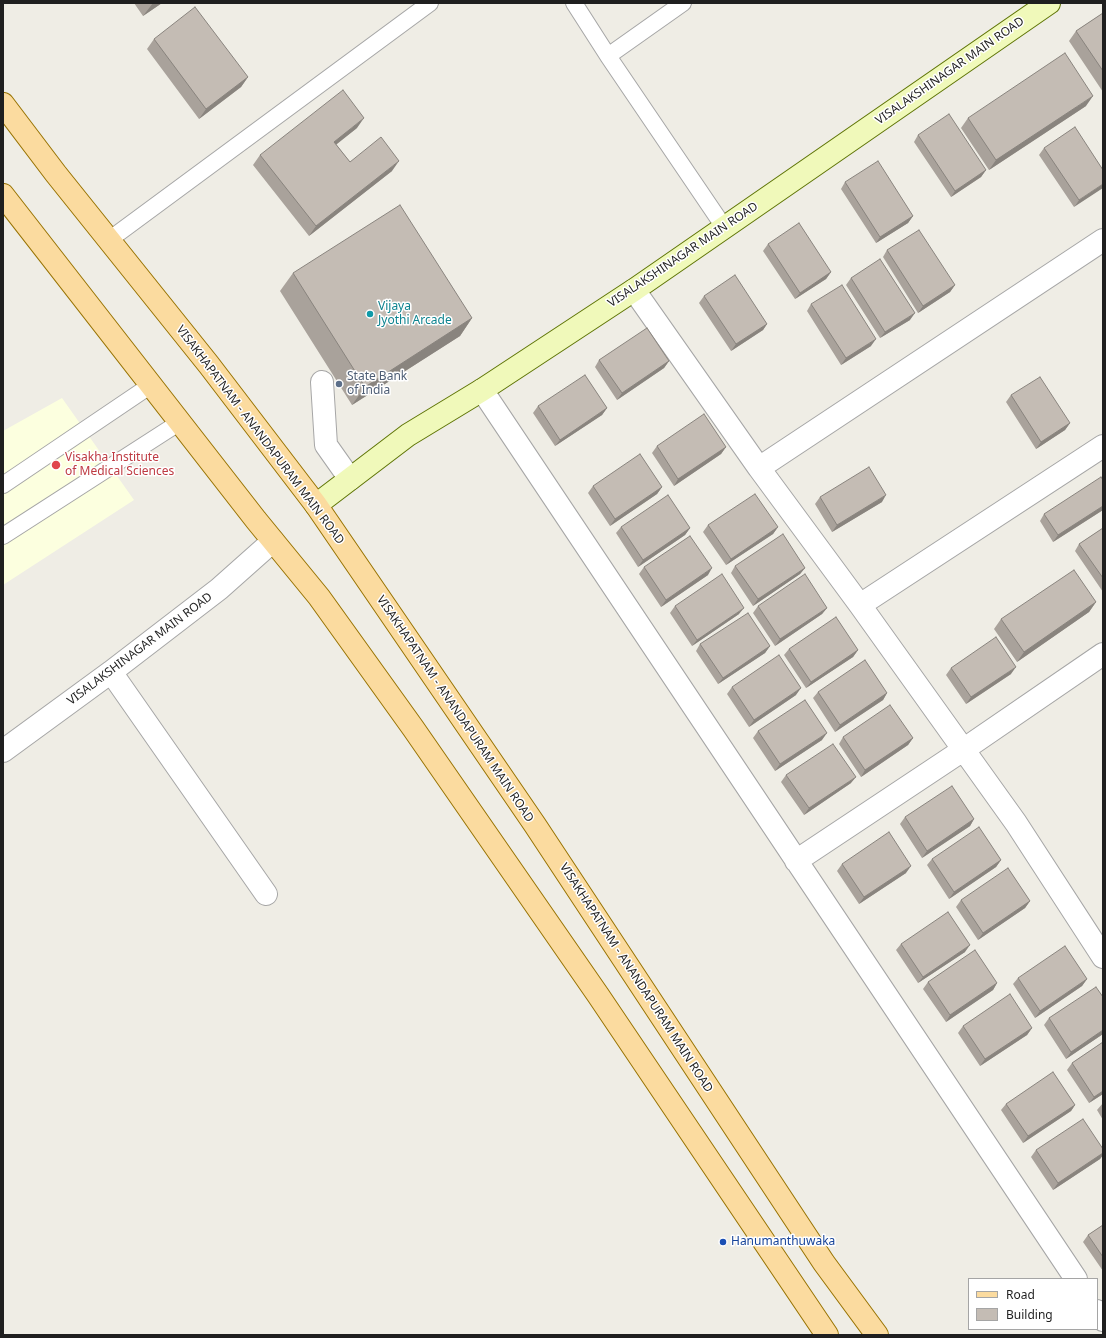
<!DOCTYPE html>
<style>
body{margin:0}
#map{position:relative;width:1106px;height:1338px;overflow:hidden;background:#efede5;font-family:"Noto Sans",sans-serif}
canvas{display:block}
.frame{position:absolute;inset:0;border:4px solid #1f1f1f;pointer-events:none}
.legend{position:absolute;left:968px;top:1278px;width:130px;height:52px;box-sizing:border-box;background:#fff;border:1px solid #a5a5a5;margin:0;padding:5px 7px;list-style:none;font-size:12px;color:#1f1f1f}
.legend li{display:flex;align-items:center;gap:8px;height:20px}
.legend b{width:20px;border:1px solid #a5a5a5}
</style>
<div id="map">
<canvas width="1106" height="1338"></canvas>
<div class="frame"></div>
<ul class="legend">
<li><b style="height:5px;background:#fbdb9f"></b>Road</li>
<li><b style="height:11px;background:#c4bcb4"></b>Building</li>
</ul>
</div>
<script>
const ctx = document.querySelector('canvas').getContext('2d');
ctx.lineJoin = 'round';
function fill(path, color) {
  ctx.fillStyle = color;
  ctx.fill(path, 'evenodd');
}
function shape(rows) {
  const path = new Path2D();
  for (const r of rows) {
    path.moveTo(r[0], r[1]);
    for (let i = 2; i < r.length; i += 2) path.lineTo(r[i], r[i + 1]);
  }
  return path;
}
function strokePath(path, color, width, dash) {
  ctx.strokeStyle = color;
  ctx.lineWidth = width;
  ctx.lineCap = dash ? 'butt' : 'round';
  ctx.setLineDash(dash || []);
  ctx.stroke(path);
}
function label(font, color, halo, rows, align = 'center') {
  ctx.font = font + ' "Noto Sans",sans-serif';
  ctx.lineWidth = 3;
  ctx.setLineDash([]);
  ctx.textBaseline = 'middle';
  ctx.strokeStyle = halo;
  ctx.fillStyle = color;
  for (const [text, x, y, turn = 0] of rows) {
    ctx.save();
    ctx.translate(x, y);
    ctx.rotate((+turn || 0) * Math.PI / 180);
    ctx.textAlign = isNaN(turn) ? turn : align;
    if (halo) ctx.strokeText(text, 0, 0);
    ctx.fillText(text, 0, 0);
    ctx.restore();
  }
}
const education = shape([
 [62,398,134,500,3,585,3,431]
]);
const lane = shape([
 [574,3,608,56,724,227],
 [608,56,683,3],
 [109,240,430,3],
 [3,485,151,385],
 [3,536,180,422]
]);
const street = shape([
 [634,290,759,468,860,605,1016,823,1103,957],
 [322,382,326,445,350,479],
 [482,390,1076,1279],
 [759,468,1103,240],
 [860,605,1103,446],
 [111,672,266,894],
 [3,751,111,672,219,589,273,541],
 [796,861,963,750,1103,654],
 [1097,1311,1103,1320]
]);
const secondary = shape([
 [316,505,408,435,482,390,634,290,1049,3]
]);
const primary = shape([
 [3,104,56,174,209,365,316,505,535,825,824,1263,877,1335],
 [3,195,256,520,319,597,413,728,598,995,827,1335]
]);
const wall = shape([
 [134,3,162,3,143,16],
 [1103,13,1103,92,1069,41,1076,31],
 [154,39,248,77,241,87,199,119,147,49],
 [1086,106,989,170,961,128,968,118],
 [357,128,336,144,350,162,392,171,309,236,253,165,260,155],
 [918,135,986,170,981,177,951,197,914,142],
 [1044,148,1103,170,1074,207,1039,155],
 [845,182,913,216,908,223,876,243,841,189],
 [768,244,831,272,826,279,795,299,763,251],
 [887,250,955,285,950,292,918,313,883,257],
 [293,273,472,318,460,336,352,405,280,291],
 [851,278,910,320,880,338,846,285],
 [704,296,767,324,763,330,731,351,699,303],
 [811,304,871,346,841,365,807,311],
 [599,360,669,361,664,368,617,400,595,367],
 [1011,395,1070,423,1065,430,1036,449,1006,402],
 [538,406,607,408,602,415,555,446,533,413],
 [657,446,726,447,721,454,674,486,652,453],
 [1103,480,1103,510,1053,542,1040,521,1044,514],
 [593,486,662,487,657,494,610,526,588,493],
 [820,497,882,502,832,532,815,504],
 [708,525,778,527,773,534,726,565,703,532],
 [621,527,690,528,685,535,638,567,616,533],
 [1103,528,1103,592,1075,551,1079,544],
 [735,566,805,568,800,574,753,606,731,573],
 [644,567,708,575,661,607,639,574],
 [1096,602,1089,612,1017,662,994,629,1001,619],
 [675,606,739,614,692,646,670,613],
 [758,606,827,608,822,614,775,646,753,613],
 [700,644,770,646,765,653,718,684,696,651],
 [789,649,858,650,853,657,806,688,784,655],
 [951,668,1011,674,966,704,946,675],
 [732,687,796,695,749,727,727,694],
 [818,692,887,693,883,700,835,732,813,698],
 [758,731,822,740,775,771,753,738],
 [843,737,913,738,908,745,861,777,839,744],
 [786,775,851,783,804,815,781,782],
 [905,817,974,819,970,826,922,858,900,824],
 [932,859,1001,860,996,867,949,899,927,865],
 [842,864,906,873,859,904,837,871],
 [961,900,1030,901,1025,908,978,940,956,907],
 [901,944,965,952,918,983,896,950],
 [1018,978,1087,979,1082,986,1035,1018,1013,984],
 [928,982,997,983,993,990,946,1022,923,989],
 [1049,1018,1103,1034,1066,1059,1044,1025],
 [963,1026,1032,1028,1027,1035,980,1066,958,1033],
 [1103,1042,1103,1094,1089,1103,1067,1070,1072,1063],
 [1103,1103,1103,1120,1097,1110],
 [1006,1104,1075,1105,1071,1111,1023,1143,1001,1110],
 [1103,1149,1103,1155,1100,1159,1053,1190,1031,1157,1036,1150],
 [1103,1225,1103,1271,1083,1242,1088,1235]
]);
const shadedWall = shape([
 [153,3,162,3,143,16],
 [248,77,241,87,199,119,206,109],
 [1093,96,1086,106,989,170,996,160],
 [364,118,357,128,327,152,334,142],
 [399,161,392,171,309,236,316,226],
 [986,170,981,177,951,197,955,191],
 [1103,184,1103,188,1074,207,1079,200],
 [913,216,908,223,876,243,880,237],
 [831,272,826,279,795,299,800,293],
 [955,285,950,292,918,313,923,306],
 [915,313,910,320,880,338,885,332],
 [472,318,460,336,352,405,365,387],
 [767,324,763,330,731,351,736,344],
 [876,339,871,346,841,365,846,358],
 [669,361,664,368,617,400,622,393],
 [607,408,602,415,555,446,560,440],
 [1070,423,1065,430,1036,449,1041,442],
 [726,447,721,454,674,486,678,479],
 [662,487,657,494,610,526,615,519],
 [886,495,882,502,832,532,837,525],
 [1103,506,1103,510,1053,542,1058,535],
 [778,527,773,534,726,565,731,559],
 [690,528,685,535,638,567,643,560],
 [712,568,708,575,661,607,666,600],
 [805,568,800,574,753,606,758,599],
 [1096,602,1089,612,1017,662,1024,652],
 [744,608,739,614,692,646,697,640],
 [827,608,822,614,775,646,780,639],
 [770,646,765,653,718,684,723,678],
 [858,650,853,657,806,688,811,682],
 [1016,667,1011,674,966,704,971,697],
 [801,688,796,695,749,727,754,720],
 [887,693,883,700,835,732,840,725],
 [827,733,822,740,775,771,780,764],
 [913,738,908,745,861,777,865,770],
 [856,777,851,783,804,815,809,808],
 [974,819,970,826,922,858,927,851],
 [1001,860,996,867,949,899,954,892],
 [911,866,906,873,859,904,864,897],
 [1030,901,1025,908,978,940,983,933],
 [970,945,965,952,918,983,923,977],
 [1087,979,1082,986,1035,1018,1040,1011],
 [997,983,993,990,946,1022,950,1015],
 [1032,1028,1027,1035,980,1066,985,1059],
 [1103,1030,1103,1034,1066,1059,1071,1052],
 [1103,1091,1103,1094,1089,1103,1094,1097],
 [1075,1105,1071,1111,1023,1143,1028,1136],
 [1103,1153,1103,1155,1100,1159,1053,1190,1058,1183]
]);
const building = shape([
 [195,7,248,77,206,109,154,39,195,7],
 [1103,13,1103,71,1076,31,1103,13],
 [1065,53,1093,96,996,160,968,118,1065,53],
 [343,90,364,118,334,142,350,162,381,137,399,161,316,226,260,155,343,90],
 [949,114,986,170,955,191,918,135,949,114],
 [1075,127,1103,170,1103,184,1079,200,1044,148,1075,127],
 [878,161,913,216,880,237,845,182,878,161],
 [400,205,472,318,365,387,293,273,400,205],
 [799,223,831,272,800,293,768,244,799,223],
 [919,230,955,285,923,306,887,250,919,230],
 [880,259,915,313,885,332,851,278,880,259],
 [735,275,767,324,736,344,704,296,735,275],
 [842,285,876,339,846,358,811,304,842,285],
 [647,328,669,361,622,393,599,360,647,328],
 [585,375,607,408,560,440,538,406,585,375],
 [1040,377,1070,423,1041,442,1011,395,1040,377],
 [704,414,726,447,678,479,657,446,704,414],
 [640,454,662,487,615,519,593,486,640,454],
 [869,467,886,495,837,525,820,497,869,467],
 [1101,477,1103,480,1103,506,1058,535,1044,514,1101,477],
 [755,494,778,527,731,559,708,525,755,494],
 [668,495,690,528,643,560,621,527,668,495],
 [1103,528,1103,578,1079,544,1103,528],
 [783,534,805,568,758,599,735,566,783,534],
 [690,536,712,568,666,600,644,567,690,536],
 [1074,570,1096,602,1024,652,1001,619,1074,570],
 [722,574,744,608,697,640,675,606,722,574],
 [805,574,827,608,780,639,758,606,805,574],
 [748,613,770,646,723,678,700,644,748,613],
 [836,617,858,650,811,682,789,649,836,617],
 [996,637,1016,667,971,697,951,668,996,637],
 [779,655,801,688,754,720,732,687,779,655],
 [865,660,887,693,840,725,818,692,865,660],
 [805,700,827,733,780,764,758,731,805,700],
 [890,705,913,738,865,770,843,737,890,705],
 [833,744,856,777,809,808,786,775,833,744],
 [952,786,974,819,927,851,905,817,952,786],
 [979,827,1001,860,954,892,932,859,979,827],
 [889,832,911,866,864,897,842,864,889,832],
 [1008,868,1030,901,983,933,961,900,1008,868],
 [948,912,970,945,923,977,901,944,948,912],
 [1065,946,1087,979,1040,1011,1018,978,1065,946],
 [975,950,997,983,950,1015,928,982,975,950],
 [1096,987,1103,997,1103,1030,1071,1052,1049,1018,1096,987],
 [1010,994,1032,1028,985,1059,963,1026,1010,994],
 [1103,1042,1103,1091,1094,1097,1072,1063,1103,1042],
 [1053,1072,1075,1105,1028,1136,1006,1104,1053,1072],
 [1083,1119,1103,1149,1103,1153,1058,1183,1036,1150,1083,1119],
 [1103,1225,1103,1257,1088,1235,1103,1225]
]);
const markers = [
 [370,314,4,"#0f9aa8"],
 [339,384,4,"#5c6f8a"],
 [56,465,5,"#e0444e"],
 [723,1242,4,"#1a4fb4"]
];
const streetNames = [
 ["VISALAKSHINAGAR MAIN ROAD",950,71,-35],
 ["VISALAKSHINAGAR MAIN ROAD",683,255,-34],
 ["VISAKHAPATNAM - ANANDAPURAM MAIN ROAD",260,435,53],
 ["VISALAKSHINAGAR MAIN ROAD",140,649,-37],
 ["VISAKHAPATNAM - ANANDAPURAM MAIN ROAD",455,709,56],
 ["VISAKHAPATNAM - ANANDAPURAM MAIN ROAD",636,978,57]
];
const cultureNames = [
 ["Vijaya",378,307],
 ["Jyothi Arcade",378,321]
];
const serviceNames = [
 ["State Bank",347,377],
 ["of India",347,391]
];
const healthNames = [
 ["Visakha Institute",65,458],
 ["of Medical Sciences",65,472]
];
const transitNames = [
 ["Hanumanthuwaka",731,1242]
];
fill(education, '#fcffdf');
strokePath(lane, '#a6a6a6', 18);
strokePath(street, '#a6a6a6', 24);
strokePath(secondary, '#5f7506', 24);
strokePath(primary, '#987302', 24);
strokePath(lane, '#fff', 16);
strokePath(street, '#fff', 22);
strokePath(secondary, '#f0f9ba', 22);
strokePath(primary, '#fbdb9f', 22);
fill(wall, '#a9a29b');
fill(shadedWall, '#89847e');
fill(building, '#c4bcb4');
strokePath(building, '#89847e', 1);
for (const [x, y, r, color] of markers) {
  const dot = new Path2D();
  dot.arc(x, y, r, 0, 2 * Math.PI);
  ctx.fillStyle = color;
  ctx.fill(dot);
  strokePath(dot, '#fff', 1.5);
}
label('12px', '#1f1f1f', '#fff', streetNames);
label('12px', '#0d838f', '#fff', cultureNames, 'left');
label('12px', '#4e5e75', '#fff', serviceNames, 'left');
label('12px', '#be3a42', '#fff', healthNames, 'left');
label('12px', '#164399', '#fff', transitNames, 'left');
</script>
